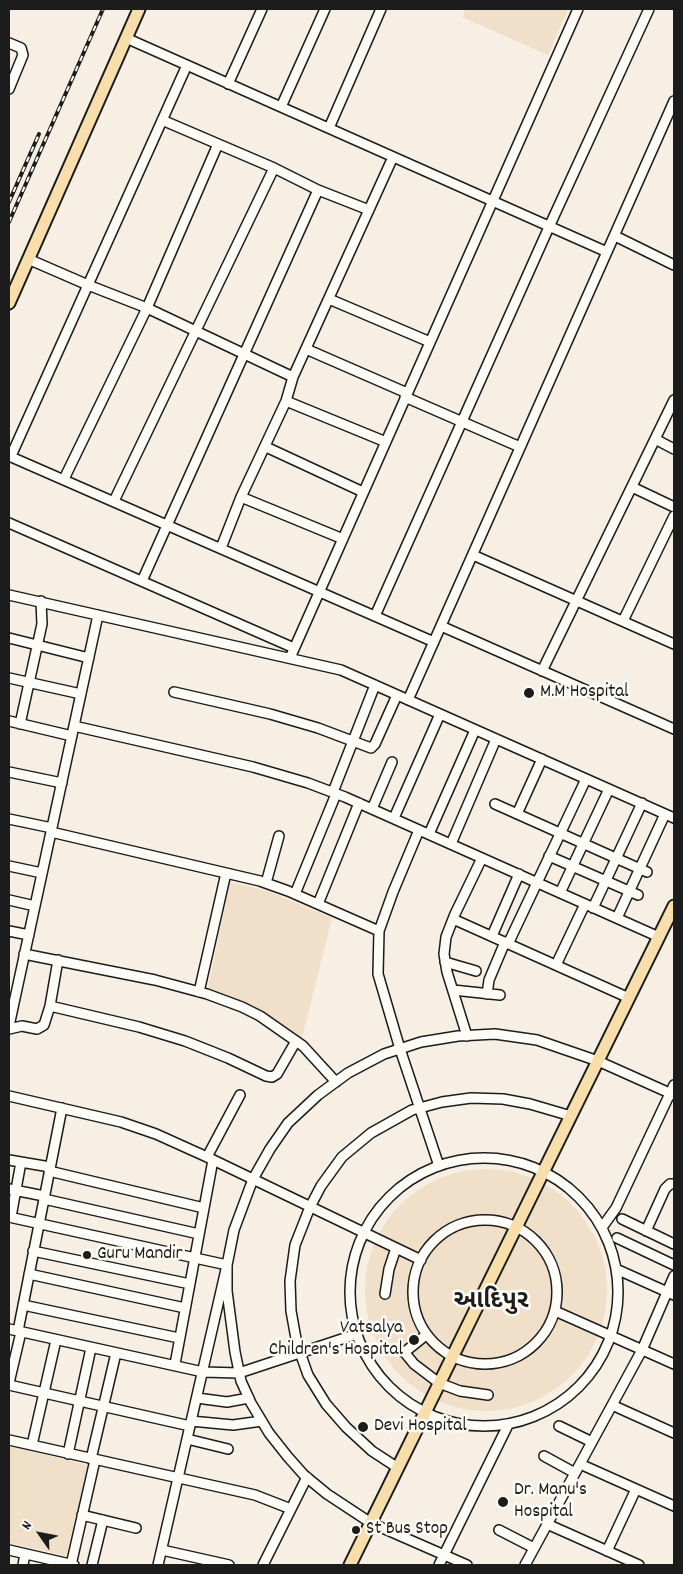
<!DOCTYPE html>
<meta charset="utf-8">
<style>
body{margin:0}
#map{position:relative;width:683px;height:1574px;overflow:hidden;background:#f7efe3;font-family:Dekko,sans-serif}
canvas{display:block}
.frame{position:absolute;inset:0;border:10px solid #1c1c1c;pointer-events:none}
.north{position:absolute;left:15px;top:1509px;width:50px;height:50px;-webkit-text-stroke:4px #fdfcf7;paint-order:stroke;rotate:303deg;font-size:14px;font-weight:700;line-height:20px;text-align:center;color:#1c1c1c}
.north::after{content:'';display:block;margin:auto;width:18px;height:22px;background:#1c1c1c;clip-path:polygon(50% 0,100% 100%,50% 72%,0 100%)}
</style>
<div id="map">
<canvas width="683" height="1574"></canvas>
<div class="frame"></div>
<div class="north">N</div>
</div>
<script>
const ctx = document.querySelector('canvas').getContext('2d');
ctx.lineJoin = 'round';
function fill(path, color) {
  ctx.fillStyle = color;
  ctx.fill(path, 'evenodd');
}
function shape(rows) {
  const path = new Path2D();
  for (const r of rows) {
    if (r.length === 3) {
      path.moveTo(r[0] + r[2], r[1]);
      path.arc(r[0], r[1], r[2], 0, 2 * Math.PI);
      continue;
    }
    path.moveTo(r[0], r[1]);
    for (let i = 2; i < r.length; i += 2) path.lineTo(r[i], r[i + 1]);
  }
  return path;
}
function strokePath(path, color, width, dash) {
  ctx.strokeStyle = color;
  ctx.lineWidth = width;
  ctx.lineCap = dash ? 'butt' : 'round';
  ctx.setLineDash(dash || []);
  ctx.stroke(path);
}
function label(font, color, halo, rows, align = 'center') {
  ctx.font = font + ' Dekko,"Noto Sans Gujarati",sans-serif';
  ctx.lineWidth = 5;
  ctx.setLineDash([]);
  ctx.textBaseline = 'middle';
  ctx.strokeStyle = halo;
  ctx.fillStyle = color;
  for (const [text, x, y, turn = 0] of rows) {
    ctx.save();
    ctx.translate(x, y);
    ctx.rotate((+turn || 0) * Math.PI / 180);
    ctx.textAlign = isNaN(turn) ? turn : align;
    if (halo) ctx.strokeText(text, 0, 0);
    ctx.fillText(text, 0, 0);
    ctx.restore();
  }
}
const built = shape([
 [466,9,568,9,548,55,462,17],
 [230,882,268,891,332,918,302,1038,257,1008,208,988],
 [486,1290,121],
 [9,1446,88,1465,66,1556,9,1543]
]);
const minor = shape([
 [126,38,607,252],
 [9,43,21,48,23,55,9,89],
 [228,84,262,9],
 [281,107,325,9],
 [162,120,274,168,318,190,369,210],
 [329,128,381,9],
 [615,236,674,265],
 [28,259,88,285,147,308,293,377],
 [329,299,430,342],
 [306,349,407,393],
 [405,397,520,447],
 [286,401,386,442],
 [655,439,674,449],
 [266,447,363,492],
 [9,456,434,642],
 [11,456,187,65],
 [64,479,147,308,218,144],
 [632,487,674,507],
 [241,497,343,539],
 [114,501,274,168],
 [9,523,294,648],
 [221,548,241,497,286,401,293,377,393,157],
 [473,555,674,644],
 [142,581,318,190],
 [9,595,341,670,674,818],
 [375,616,549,227,649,9],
 [623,621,674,516],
 [441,626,674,729],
 [9,638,89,658],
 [290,658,578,9],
 [542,671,674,400],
 [9,678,81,694],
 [174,692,270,714,318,728,371,748,375,744,397,695],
 [408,700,674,101],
 [9,721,72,736],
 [20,724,42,624,41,601],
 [74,726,253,767,308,783,345,797,659,937],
 [9,772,62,783],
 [333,792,375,685],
 [495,804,647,872],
 [372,809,392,762],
 [517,814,542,759],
 [394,818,440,714],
 [9,819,52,828],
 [419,830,393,892,379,931,378,974,400,1049,439,1166],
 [51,832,260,881,288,891,379,931],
 [429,834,475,730],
 [451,844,496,739],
 [549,856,638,895],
 [9,866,42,873],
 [266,883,279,836],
 [560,893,609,789],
 [295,894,336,794],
 [9,900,35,906],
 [318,904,359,803],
 [593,908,642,803],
 [617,918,665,814],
 [453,919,629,998],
 [9,931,29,935],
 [492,936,519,874],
 [508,944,586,779],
 [24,954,155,980,207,994,242,1007,260,1016,303,1046,336,1082],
 [445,962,476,971],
 [556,965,585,904],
 [453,990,500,995],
 [199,992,226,873],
 [487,994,489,980,505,942],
 [50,1006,139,1027,185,1041,228,1058,266,1076,272,1077,277,1074,296,1041],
 [9,1026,98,615],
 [9,1029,22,1026,37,1029,44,1025,50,1006,58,960],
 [467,1036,447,972,444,954,446,937,455,914,482,858],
 [9,1096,121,1122,156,1134,207,1157,421,1260],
 [207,1157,240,1095],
 [484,1292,134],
 [9,1160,50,1167],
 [49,1171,204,1208],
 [9,1189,44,1196],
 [44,1199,199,1234],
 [9,1217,227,1265,158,1565],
 [11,1217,21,1162],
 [622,1219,674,1244],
 [485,1292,72],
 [603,1226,616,1208,674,1085],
 [646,1231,665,1189,670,1184,674,1184],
 [617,1238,674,1265],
 [33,1251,190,1284],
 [616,1269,674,1295],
 [29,1274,185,1308],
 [385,1294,389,1269,396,1248],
 [23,1305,179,1338],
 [555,1311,674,1364],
 [9,1329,203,1372,239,1373,357,1334],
 [18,1331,62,1108],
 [426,1335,406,1351,405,1353,414,1364,439,1383,460,1391,488,1395],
 [175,1364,213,1160],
 [9,1383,21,1332],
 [9,1385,190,1426],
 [197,1398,227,1402,249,1398],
 [612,1405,674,1433],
 [191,1421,233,1425,262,1421],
 [559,1426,592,1442],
 [187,1439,228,1449],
 [9,1440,255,1495,291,1509],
 [32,1445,56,1340],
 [68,1454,91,1348],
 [544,1456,575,1473],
 [91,1459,116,1353],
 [580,1464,674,1506],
 [398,1468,372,1451,346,1427,326,1404,308,1375,297,1344,291,1311,290,1281,295,1245,310,1207,321,1186,342,1157,371,1133,412,1110,442,1102,471,1098,503,1099,530,1104,571,1116],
 [82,1515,136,1528],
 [547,1524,639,1565],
 [499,1530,534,1548],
 [9,1550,74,1565],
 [162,1550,229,1565],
 [607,1551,636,1489],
 [23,1565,25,1554],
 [71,1565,95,1460],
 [92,1565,103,1520],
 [263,1565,307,1477],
 [439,1565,508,1425],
 [467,1565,371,1523,327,1494,304,1475,288,1457,269,1433,251,1403,241,1381,235,1352,227,1291,227,1265,234,1230,253,1179,270,1149,288,1123,318,1095,348,1073,384,1054,421,1042,458,1036,495,1034,537,1040,598,1061,674,1095],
 [525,1565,642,1350,674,1276]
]);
const major = shape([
 [9,303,139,9],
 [350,1565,674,906]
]);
const rail = shape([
 [9,202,39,134],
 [9,222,103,9]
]);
const markers = [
 [529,693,6,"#1c1c1c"],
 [87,1255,5,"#1c1c1c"],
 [414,1340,6,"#1c1c1c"],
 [363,1427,6,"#1c1c1c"],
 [503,1502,6,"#1c1c1c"],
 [356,1530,5,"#1c1c1c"]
];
const poiNames = [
 ["M.M Hospital",540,693],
 ["Guru Mandir",97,1255],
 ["Vatsalya",403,1329,"right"],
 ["Children's Hospital",403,1351,"right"],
 ["Devi Hospital",374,1427],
 ["Dr. Manu's",514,1491],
 ["Hospital",514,1513],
 ["St Bus Stop",366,1530]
];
const districtNames = [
 ["આદિપુર",491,1304]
];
fill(built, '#f0e0ca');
strokePath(minor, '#1c1c1c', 12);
strokePath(major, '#1c1c1c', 15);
strokePath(minor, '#fdfcf7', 9);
strokePath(major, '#f8deab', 11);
strokePath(rail, '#1c1c1c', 4);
strokePath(rail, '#fdfcf7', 2, [5.5]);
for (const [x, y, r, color] of markers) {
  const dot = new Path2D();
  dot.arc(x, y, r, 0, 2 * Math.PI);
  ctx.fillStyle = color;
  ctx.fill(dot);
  strokePath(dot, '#fdfcf7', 2);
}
label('19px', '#1c1c1c', '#fdfcf7', poiNames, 'left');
label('bold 24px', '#1c1c1c', '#fdfcf7', districtNames);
</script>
